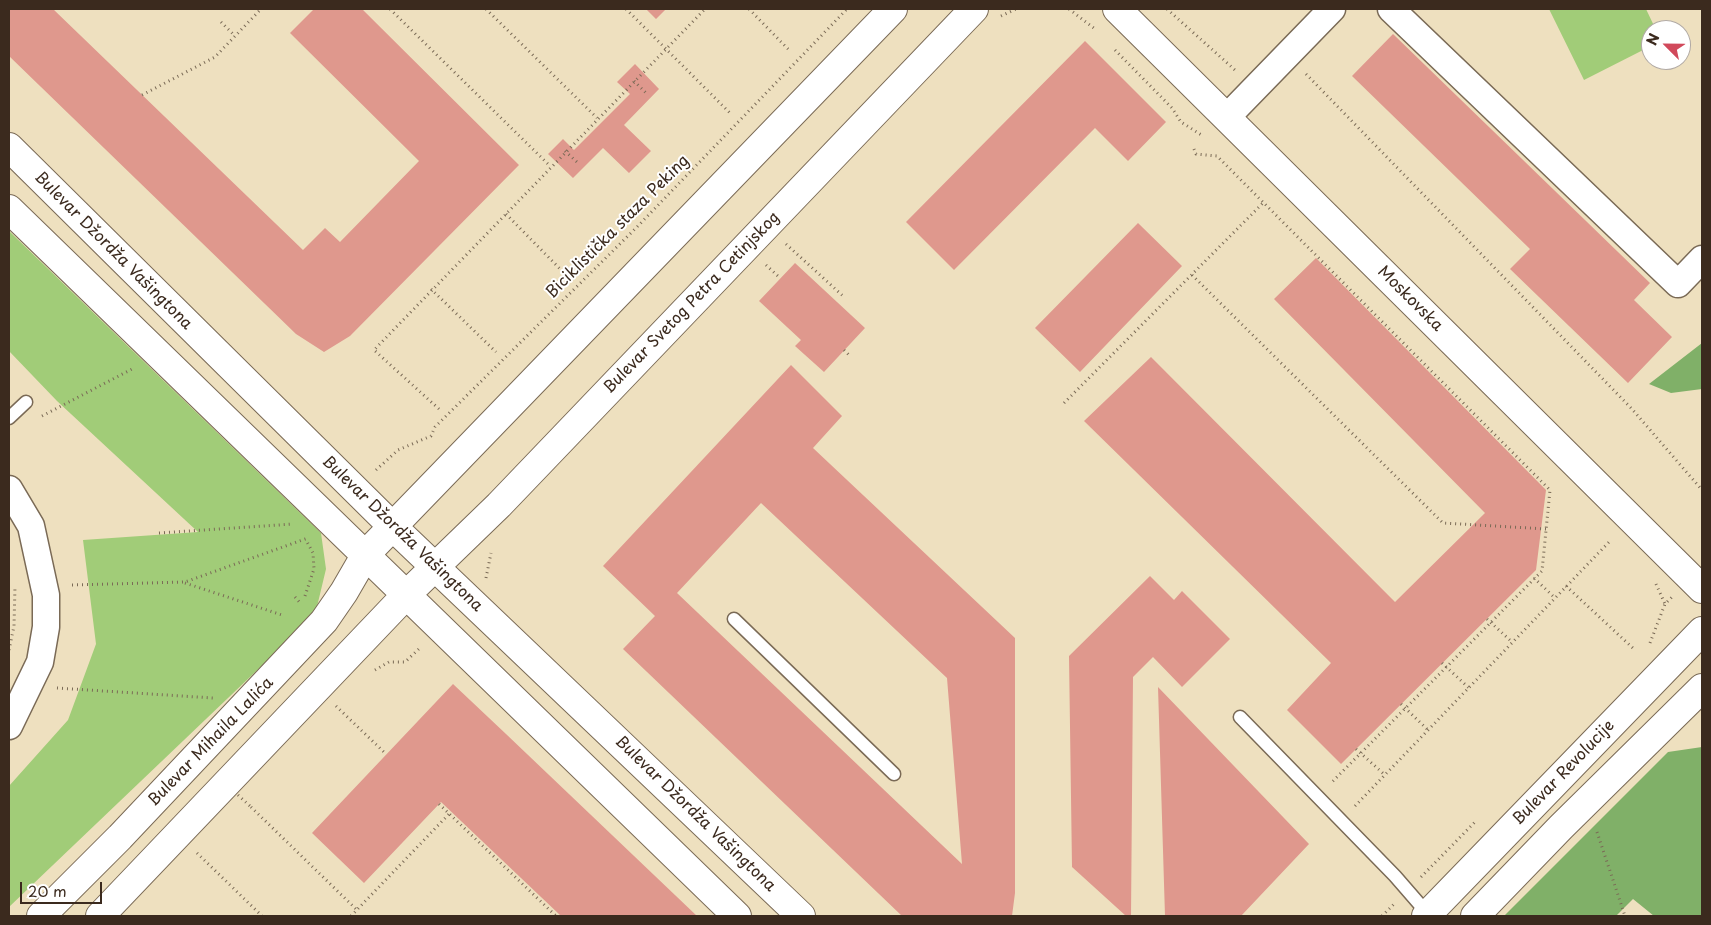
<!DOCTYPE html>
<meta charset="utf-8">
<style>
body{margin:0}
#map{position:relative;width:1711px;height:925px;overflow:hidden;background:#eee0bf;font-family:"Playpen Sans",sans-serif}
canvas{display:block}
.frame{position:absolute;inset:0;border:10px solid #3b2a1e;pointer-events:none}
.north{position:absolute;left:1641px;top:20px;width:50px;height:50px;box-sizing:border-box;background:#fff;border:1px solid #b1aaa5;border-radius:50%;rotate:293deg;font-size:14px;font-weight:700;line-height:20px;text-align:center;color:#3b2a1e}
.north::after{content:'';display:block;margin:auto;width:18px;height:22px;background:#d1495b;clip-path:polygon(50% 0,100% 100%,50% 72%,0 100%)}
.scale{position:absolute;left:20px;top:882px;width:82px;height:22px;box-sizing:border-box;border:2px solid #3b2a1e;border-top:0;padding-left:6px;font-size:15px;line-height:18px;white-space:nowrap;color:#3b2a1e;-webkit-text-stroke:4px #fff;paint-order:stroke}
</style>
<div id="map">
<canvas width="1711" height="925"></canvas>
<div class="frame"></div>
<div class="north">N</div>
<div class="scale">20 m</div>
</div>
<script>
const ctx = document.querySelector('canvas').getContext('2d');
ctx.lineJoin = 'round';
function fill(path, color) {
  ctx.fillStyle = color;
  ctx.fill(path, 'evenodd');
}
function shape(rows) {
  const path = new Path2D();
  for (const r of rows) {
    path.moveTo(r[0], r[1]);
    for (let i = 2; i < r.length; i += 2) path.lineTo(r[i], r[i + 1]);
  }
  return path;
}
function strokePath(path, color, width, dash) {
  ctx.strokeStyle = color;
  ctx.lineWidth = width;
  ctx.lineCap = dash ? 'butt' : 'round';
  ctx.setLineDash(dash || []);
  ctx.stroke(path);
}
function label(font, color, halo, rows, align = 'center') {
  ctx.font = font + ' "Playpen Sans",sans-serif';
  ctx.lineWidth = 4;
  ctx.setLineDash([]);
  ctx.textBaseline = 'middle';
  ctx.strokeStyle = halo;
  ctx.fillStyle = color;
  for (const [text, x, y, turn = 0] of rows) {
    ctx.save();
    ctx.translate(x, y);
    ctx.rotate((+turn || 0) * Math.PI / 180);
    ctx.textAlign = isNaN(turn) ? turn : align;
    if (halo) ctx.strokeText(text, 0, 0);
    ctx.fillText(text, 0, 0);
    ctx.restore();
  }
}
const green = shape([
 [1549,9,1646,9,1656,30,1651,30,1651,46,1584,80],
 [9,231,321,533,326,569,315,615,9,907,9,786,68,720,96,644,83,540,198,532,57,401,9,351]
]);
const forest = shape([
 [1702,343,1702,389,1671,393,1649,384],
 [1702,747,1702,916,1654,916,1633,899,1616,916,1504,916,1668,752]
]);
const building = shape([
 [9,9,53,9,303,250,325,228,340,242,419,161,290,33,314,9,362,9,519,165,350,336,324,352,296,334,9,56],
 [646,9,666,9,656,19],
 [1393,34,1650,283,1634,300,1672,337,1628,383,1510,269,1530,249,1352,76],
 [1085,41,1166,122,1128,161,1095,128,954,270,906,222],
 [635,64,659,89,624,125,651,151,629,173,603,148,573,178,548,154,563,139,574,150,630,94,617,82],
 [1138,223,1182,266,1080,372,1035,328],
 [1316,258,1546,490,1536,570,1341,764,1287,710,1331,663,1084,421,1151,357,1395,602,1485,513,1274,299],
 [795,263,865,328,824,372,795,346,801,340,759,301],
 [791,365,842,416,813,448,1015,638,1015,893,1012,916,902,916,623,649,655,616,603,566],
 [761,503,947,678,962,864,677,593],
 [1150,576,1174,600,1182,591,1230,639,1182,687,1153,657,1133,677,1131,916,1126,916,1072,867,1069,656],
 [453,684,506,734,697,916,561,916,441,802,364,883,312,833],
 [1158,687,1309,844,1241,916,1165,916]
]);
const path = shape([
 [390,9,550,166],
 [486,9,597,118],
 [626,9,730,113],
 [749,9,790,51],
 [1069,9,1095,29],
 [1167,9,1235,70],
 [1001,16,1016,9],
 [221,22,235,36],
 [1115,50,1172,108,1181,122,1203,136],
 [1306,74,1632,409,1702,490],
 [634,81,646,93],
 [142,95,215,57,261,9],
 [1194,149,1196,154,1217,156,1550,490,1542,571,1332,782],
 [565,151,577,162],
 [506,214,569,278],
 [786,244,843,296],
 [766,265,780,278],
 [1192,275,1443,523,1546,529],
 [431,289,496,352],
 [844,350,851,357],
 [1064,403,1264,202],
 [439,409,374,350,705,9],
 [42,416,134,368],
 [376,470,398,450,431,436,435,427,637,227,847,9],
 [159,533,293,524],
 [486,578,491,553],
 [1534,578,1555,598],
 [185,583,282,615],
 [1656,584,1665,604],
 [72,585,185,582,308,538],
 [1566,586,1635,650],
 [305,596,314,569,313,553,306,540],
 [295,597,301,604],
 [1487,619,1512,642],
 [1650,643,1665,604,1672,597],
 [9,650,14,626,15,586],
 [1442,663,1469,688],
 [375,670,389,662,405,662,421,647],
 [57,688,213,698],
 [1401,704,1428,730],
 [336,706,386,754],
 [1356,749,1385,775],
 [439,804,556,916],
 [1355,806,1611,540],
 [251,807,357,910],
 [1597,832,1625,916],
 [197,853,262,916],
 [1421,877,1476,821],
 [351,916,449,814],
 [1382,916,1394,904]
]);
const service = shape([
 [9,418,26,402],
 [734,619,894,774],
 [1240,717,1395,876,1428,914]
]);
const minor = shape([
 [1391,9,1678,284,1702,259],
 [1227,117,1332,9],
 [9,489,31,526,46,595,46,627,40,662,9,726]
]);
const tertiary = shape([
 [1117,9,1702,589]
]);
const secondary = shape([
 [9,147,393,527,801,916],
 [9,209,737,916],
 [41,916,120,837,324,621,344,592,366,554,893,9],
 [100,916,407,594,499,505,974,9],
 [1426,916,1702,631],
 [1475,916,1561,827,1702,688]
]);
const pathBridge = shape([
 [238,795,251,807]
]);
const streetNames = [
 ["Biciklistička staza Peking",618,227,-45],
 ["Bulevar Džordža Vašingtona",113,251,45],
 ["Moskovska",1410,299,45],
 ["Bulevar Svetog Petra Cetinjskog",692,303,-46],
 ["Bulevar Džordža Vašingtona",402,534,44],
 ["Bulevar Mihaila Lalića",211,742,-46],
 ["Bulevar Revolucije",1564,773,-46],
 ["Bulevar Džordža Vašingtona",695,814,44]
];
fill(green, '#a1cc78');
fill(forest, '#80b068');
fill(building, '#df988d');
strokePath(service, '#7a6a56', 15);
strokePath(minor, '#7a6a56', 29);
strokePath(tertiary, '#7a6a56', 30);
strokePath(secondary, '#7a6a56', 30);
strokePath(path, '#7a6a56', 3, [1, 4]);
strokePath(service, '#fff', 12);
strokePath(minor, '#fff', 26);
strokePath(tertiary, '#fff', 28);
strokePath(secondary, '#fff', 28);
strokePath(pathBridge, '#7a6a56', 3, [1, 4]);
label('16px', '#3b2a1e', '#fff', streetNames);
</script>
